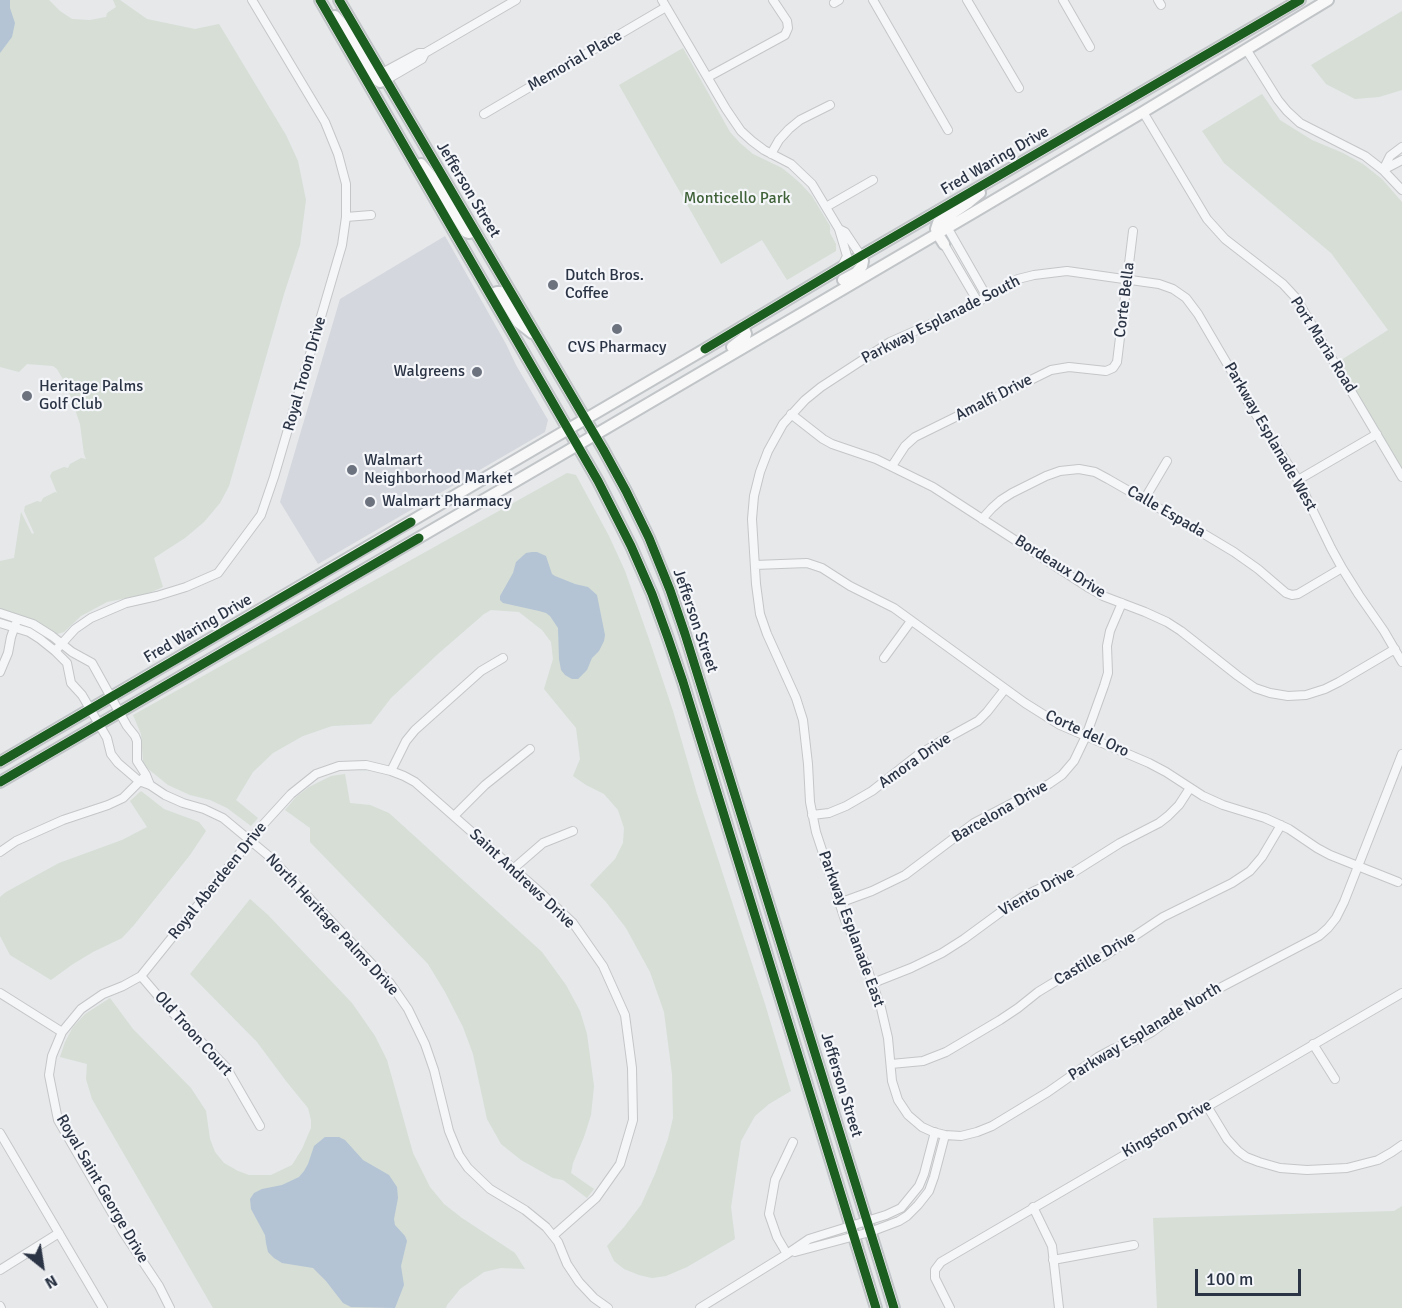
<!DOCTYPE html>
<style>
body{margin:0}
#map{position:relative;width:1402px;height:1308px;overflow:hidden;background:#e6e8ea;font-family:Signika,sans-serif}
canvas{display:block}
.north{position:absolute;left:12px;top:1236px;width:60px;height:60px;-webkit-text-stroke:4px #f4f6f9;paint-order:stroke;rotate:150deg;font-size:16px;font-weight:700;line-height:24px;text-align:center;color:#2b3445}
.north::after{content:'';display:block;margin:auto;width:21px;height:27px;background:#2b3445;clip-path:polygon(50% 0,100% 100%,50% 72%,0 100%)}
.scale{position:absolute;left:1195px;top:1269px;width:106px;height:27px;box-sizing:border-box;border:3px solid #2b3445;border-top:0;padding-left:8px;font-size:18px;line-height:21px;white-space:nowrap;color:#2b3445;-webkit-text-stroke:4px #f4f6f9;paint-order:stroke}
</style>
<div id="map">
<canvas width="1402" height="1308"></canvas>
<div class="north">N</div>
<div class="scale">100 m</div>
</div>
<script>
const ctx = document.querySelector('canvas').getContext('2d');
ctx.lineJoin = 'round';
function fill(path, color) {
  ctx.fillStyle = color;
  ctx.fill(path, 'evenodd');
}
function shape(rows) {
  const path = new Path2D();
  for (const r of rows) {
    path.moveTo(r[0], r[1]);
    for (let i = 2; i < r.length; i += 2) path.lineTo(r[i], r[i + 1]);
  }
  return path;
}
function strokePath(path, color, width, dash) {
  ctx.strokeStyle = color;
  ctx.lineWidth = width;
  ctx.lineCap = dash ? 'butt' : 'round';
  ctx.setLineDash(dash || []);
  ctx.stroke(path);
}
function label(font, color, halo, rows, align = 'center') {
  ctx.font = font + ' Signika,sans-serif';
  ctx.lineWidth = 4.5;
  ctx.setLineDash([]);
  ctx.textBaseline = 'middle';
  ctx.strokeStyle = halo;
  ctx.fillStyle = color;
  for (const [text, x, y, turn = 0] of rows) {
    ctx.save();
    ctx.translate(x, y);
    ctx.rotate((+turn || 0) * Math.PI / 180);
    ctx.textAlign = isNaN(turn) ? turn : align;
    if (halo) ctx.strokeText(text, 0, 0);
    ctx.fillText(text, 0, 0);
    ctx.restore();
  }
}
const built = shape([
 [445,236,506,344,516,365,548,420,545,432,318,564,280,502,340,299]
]);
const green = shape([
 [0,0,49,0,60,11,72,19,90,20,106,17,107,13,116,7,113,0,120,0,147,19,195,29,219,24,286,135,298,161,306,200,300,245,284,294,229,486,220,503,204,522,185,538,154,558,163,587,147,594,107,602,81,616,64,632,57,634,25,617,0,609,0,561,14,558,21,512,32,534,34,533,24,511,25,506,37,501,41,502,43,498,55,492,57,493,50,476,52,472,64,467,68,468,70,464,81,458,86,459,84,454,80,424,67,386,57,369,53,366,27,364,19,372,0,367],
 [1402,11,1402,90,1379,97,1355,99,1326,84,1311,65],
 [683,48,730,132,740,143,753,154,782,168,792,176,801,184,812,196,830,226,830,233,836,244,836,251,787,280,762,240,721,264,619,85],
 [1262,94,1280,120,1312,140,1343,153,1363,164,1382,179,1402,202,1402,478,1335,364,1388,330,1331,253,1224,163,1202,131],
 [567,473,576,475,609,536,625,571,650,642,673,711,697,794,765,1004,791,1091,769,1104,755,1116,741,1141,731,1207,735,1239,687,1267,666,1276,652,1278,639,1275,624,1269,614,1261,607,1246,624,1227,641,1205,655,1174,668,1139,673,1118,672,1074,664,1012,650,972,626,928,606,902,590,885,615,859,623,843,624,828,618,810,604,794,586,785,573,776,580,759,576,728,544,689,553,659,551,642,542,630,519,612,491,610,484,614,439,653,391,698,371,724,332,726,303,736,273,753,253,772,236,800,258,818,251,826,227,808,210,800,190,795,168,785,147,768,143,762,141,734,133,715],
 [345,774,350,803,370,805,389,813,542,952,566,985,580,1011,587,1034,594,1086,591,1115,584,1137,573,1163,571,1173,594,1189,587,1198,563,1180,553,1178,521,1160,501,1144,487,1119,473,1054,463,1027,445,992,428,964,310,842,310,828,285,810,296,797,309,787,331,776],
 [141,791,164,809,199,822,206,831,190,855,134,925,122,938,93,952,73,964,51,980,10,955,0,936,0,897,6,892,59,863,122,840,147,827,130,801],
 [250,899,268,915,352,1003,375,1036,387,1060,413,1153,430,1187,444,1204,462,1218,515,1253,525,1269,501,1268,484,1272,460,1289,447,1305,446,1308,213,1308,92,1099,86,1079,87,1064,60,1057,65,1042,73,1027,85,1014,110,998,133,1029,191,1088,206,1111,210,1139,215,1152,224,1163,238,1171,249,1175,271,1175,292,1165,302,1149,311,1128,311,1120,308,1108,286,1081,257,1042,190,974],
 [1402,1206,1402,1308,1157,1308,1153,1218,1394,1211]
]);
const water = shape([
 [0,0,10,0,10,8,15,23,12,37,0,53],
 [532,552,537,552,546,556,552,574,555,576,575,584,588,587,597,595,605,635,604,641,599,651,592,658,587,670,578,679,572,679,565,675,561,670,559,659,558,628,550,616,546,613,539,611,503,603,500,600,500,596,513,573,516,562,526,553],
 [325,1137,339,1137,345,1140,363,1160,389,1175,397,1187,398,1198,394,1219,395,1225,405,1236,407,1241,401,1266,404,1285,395,1308,351,1307,343,1303,326,1281,313,1268,282,1263,274,1258,268,1252,266,1243,265,1235,251,1209,250,1199,254,1193,262,1189,282,1185,299,1177,304,1171,308,1164,314,1146]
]);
const minor = shape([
 [662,0,726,109,741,131,752,141,764,150,791,164,812,184,839,229,847,256,842,266],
 [873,0,948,130],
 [967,0,1019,88],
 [1063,0,1090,47],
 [1158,0,1161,5],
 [834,3,839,0],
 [1246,49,1278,100,1287,111,1300,123,1365,156,1383,170,1402,190],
 [382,73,419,53,425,53,516,0],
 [708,77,785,35,788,28,787,21,773,0],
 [386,80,422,59,425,53],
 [1143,112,1207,219,1225,239,1283,284,1296,298,1402,477],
 [484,114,666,7],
 [771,154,779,140,789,129,800,120,830,105],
 [1383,170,1390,156,1402,147],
 [1383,170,1402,160],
 [826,207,873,180],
 [346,217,371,215],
 [947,227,987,297],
 [839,229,845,232,861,256],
 [944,244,978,302],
 [791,414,823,439,832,444,876,459,933,487,1089,588,1103,596,1145,612,1167,622,1181,631,1238,676,1255,688,1270,693,1288,696,1306,695,1325,689,1339,682,1395,649],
 [892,466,905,446,915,437,1051,370,1069,367,1106,371,1113,368,1117,362,1133,231],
 [1298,480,1377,434],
 [1144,500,1167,461],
 [982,519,992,508,1001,500,1012,493,1046,476,1060,471,1079,469,1095,472,1108,479,1204,534,1234,552,1258,569,1286,593,1292,595,1298,594,1342,568],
 [755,565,807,563,822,568,850,586,894,608,1025,703,1060,725,1149,763,1166,772,1203,796,1223,805,1265,818,1289,829,1317,848,1330,855,1398,882],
 [0,613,33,624,52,636,72,652,92,663,127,726,135,736,137,741,137,761,146,775,150,785],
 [0,623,29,632,40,639,55,651,67,663,71,683,82,695,107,738,111,754,118,763,139,781,150,785,165,795,183,803,204,809,223,818,270,857,390,983,408,1009,425,1044,434,1070,449,1131,459,1155,468,1168,490,1189,525,1210,546,1227,558,1242,567,1264,579,1282,594,1298,608,1308],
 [55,651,75,629,91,618,126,603,157,596,186,587,218,573,261,515,274,477,342,245,346,217,346,184,338,154,325,122,252,0],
 [884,658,911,621],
 [1402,662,1384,631,1359,595,1342,568,1331,548,1298,480,1246,399,1239,384,1198,314,1186,298,1173,289,1159,284,1067,271,1034,275,1018,279,969,307,890,342,821,387,805,400,783,424,768,451,760,472,754,496,752,519,756,584,760,614,767,634,796,698,803,720,808,764,810,802,816,832,845,920,866,965,881,1008,888,1038,892,1081,898,1100,908,1115,922,1127,933,1132,945,1135,961,1136,977,1132,992,1126,1048,1092,1098,1057,1113,1049,1141,1038,1152,1032,1193,1002,1319,936,1328,928,1336,918,1344,902,1402,754],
 [0,672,8,653,11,637,16,623],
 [391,771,406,741,415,730,481,671,503,658],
 [812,815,829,813,846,806,872,791,918,755,938,743,978,721,987,712,1005,689],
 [454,816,485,785,530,749],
 [0,852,16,841,63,820,108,805,123,798,143,778],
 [513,869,543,843,573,831],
 [839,903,872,891,905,875,974,823,1049,784,1062,775,1074,761,1086,736,1104,686,1108,673,1107,646,1110,631,1122,603],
 [141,976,170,1010,226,1067,260,1126],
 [873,983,911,968,942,953,964,939,1009,906,1024,896,1074,872,1120,843,1159,823,1168,816,1179,805,1190,788],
 [0,993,62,1032],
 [1313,1044,1335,1079],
 [891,1064,923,1061,946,1052,1000,1020,1018,1008,1038,992,1061,978,1106,955,1163,917,1232,883,1250,871,1262,857,1281,825],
 [1207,1106,1227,1139,1238,1151,1246,1157,1259,1162,1280,1168,1307,1170,1347,1168,1378,1160,1392,1152,1402,1145],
 [0,1133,103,1308],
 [1033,1207,1052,1246,1059,1308],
 [795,1252,870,1232,899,1221,907,1216,918,1205,929,1191,934,1177,945,1135],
 [787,1254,777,1237,769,1214,775,1180,793,1142],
 [1053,1260,1134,1245],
 [0,1270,59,1233],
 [0,1306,1,1308],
 [170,1308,159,1286,123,1232,58,1120,49,1075,52,1056,62,1032,81,1009,103,994,123,986,141,976,260,828,291,794,316,774,339,766,366,765,391,771,404,776,415,782,541,893,573,923,603,966,625,1015,632,1068,633,1120,620,1164,596,1198,554,1235],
 [700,1308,787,1254,809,1239,886,1215,901,1208,919,1186,924,1174,935,1132],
 [950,1308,935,1278,935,1270,941,1262,1402,993]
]);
const major = shape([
 [320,0,598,481,631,546,652,594,668,638,683,682,876,1308],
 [339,0,603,449,626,491,649,538,670,590,685,634,894,1308],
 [335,16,347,30,375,78,380,82,386,80],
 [421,164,435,181,466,232,469,233,475,231],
 [944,244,937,233,936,229,938,223,969,202,980,193],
 [843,280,856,273,862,266,863,261,861,256],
 [491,295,497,292,500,292,518,322,532,333],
 [732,347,745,337,746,334,743,326],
 [0,762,705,349,842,267,1300,0],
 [0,782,564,453,976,211,1143,112,1328,0]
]);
const cycleway = shape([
 [320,0,598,481,631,546,652,594,668,638,683,682,876,1308],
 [339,0,603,449,626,491,649,538,670,590,685,634,894,1308],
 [705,349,842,267,1300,0],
 [0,762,411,522],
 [0,782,419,538]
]);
const markers = [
 [553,285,6,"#6c737f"],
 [617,329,6,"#6c737f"],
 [477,372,6,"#6c737f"],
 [27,396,6,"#6c737f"],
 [352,470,6,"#6c737f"],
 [370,502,6,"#6c737f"]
];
const streetNames = [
 ["Memorial Place",575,61,-30],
 ["Fred Waring Drive",995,161,-30],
 ["Jefferson Street",468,190,59],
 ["Corte Bella",1125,300,-83],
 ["Parkway Esplanade South",941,320,-27],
 ["Port Maria Road",1323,345,58],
 ["Royal Troon Drive",305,374,-74],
 ["Amalfi Drive",994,398,-27],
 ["Parkway Esplanade West",1270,437,60],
 ["Calle Espada",1166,512,30],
 ["Bordeaux Drive",1060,567,32],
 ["Jefferson Street",695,621,71],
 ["Fred Waring Drive",198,629,-30],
 ["Corte del Oro",1087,734,25],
 ["Amora Drive",915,761,-35],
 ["Barcelona Drive",1000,812,-30],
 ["Saint Andrews Drive",522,879,43],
 ["Royal Aberdeen Drive",218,881,-51],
 ["Viento Drive",1037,892,-29],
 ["North Heritage Palms Drive",332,925,47],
 ["Parkway Esplanade East",851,929,70],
 ["Castille Drive",1095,959,-30],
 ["Parkway Esplanade North",1145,1032,-31],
 ["Old Troon Court",193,1034,48],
 ["Jefferson Street",841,1085,73],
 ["Kingston Drive",1167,1129,-30],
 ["Royal Saint George Drive",102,1189,60]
];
const parkNames = [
 ["Monticello Park",737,199]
];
const poiNames = [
 ["Dutch Bros.",565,276],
 ["Coffee",565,294],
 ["CVS Pharmacy",617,348,"center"],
 ["Walgreens",465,372,"right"],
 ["Heritage Palms",39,387],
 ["Golf Club",39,405],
 ["Walmart",364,461],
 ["Neighborhood Market",364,479],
 ["Walmart Pharmacy",382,502]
];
fill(built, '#d4d7dd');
fill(green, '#d6ded6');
fill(water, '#b4c4d5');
strokePath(minor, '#c4c6c8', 10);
strokePath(major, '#c2c5c8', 14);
strokePath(minor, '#f5f6f7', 8);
strokePath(major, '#f8f8f8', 10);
strokePath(cycleway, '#1b5e20', 9);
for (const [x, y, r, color] of markers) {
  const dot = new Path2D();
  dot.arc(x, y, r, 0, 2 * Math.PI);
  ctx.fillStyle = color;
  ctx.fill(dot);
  strokePath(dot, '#f4f6f9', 2);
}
label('16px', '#2b3445', '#f4f6f9', streetNames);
label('16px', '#3f6138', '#f4f6f9', parkNames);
label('16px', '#2b3445', '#f4f6f9', poiNames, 'left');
</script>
